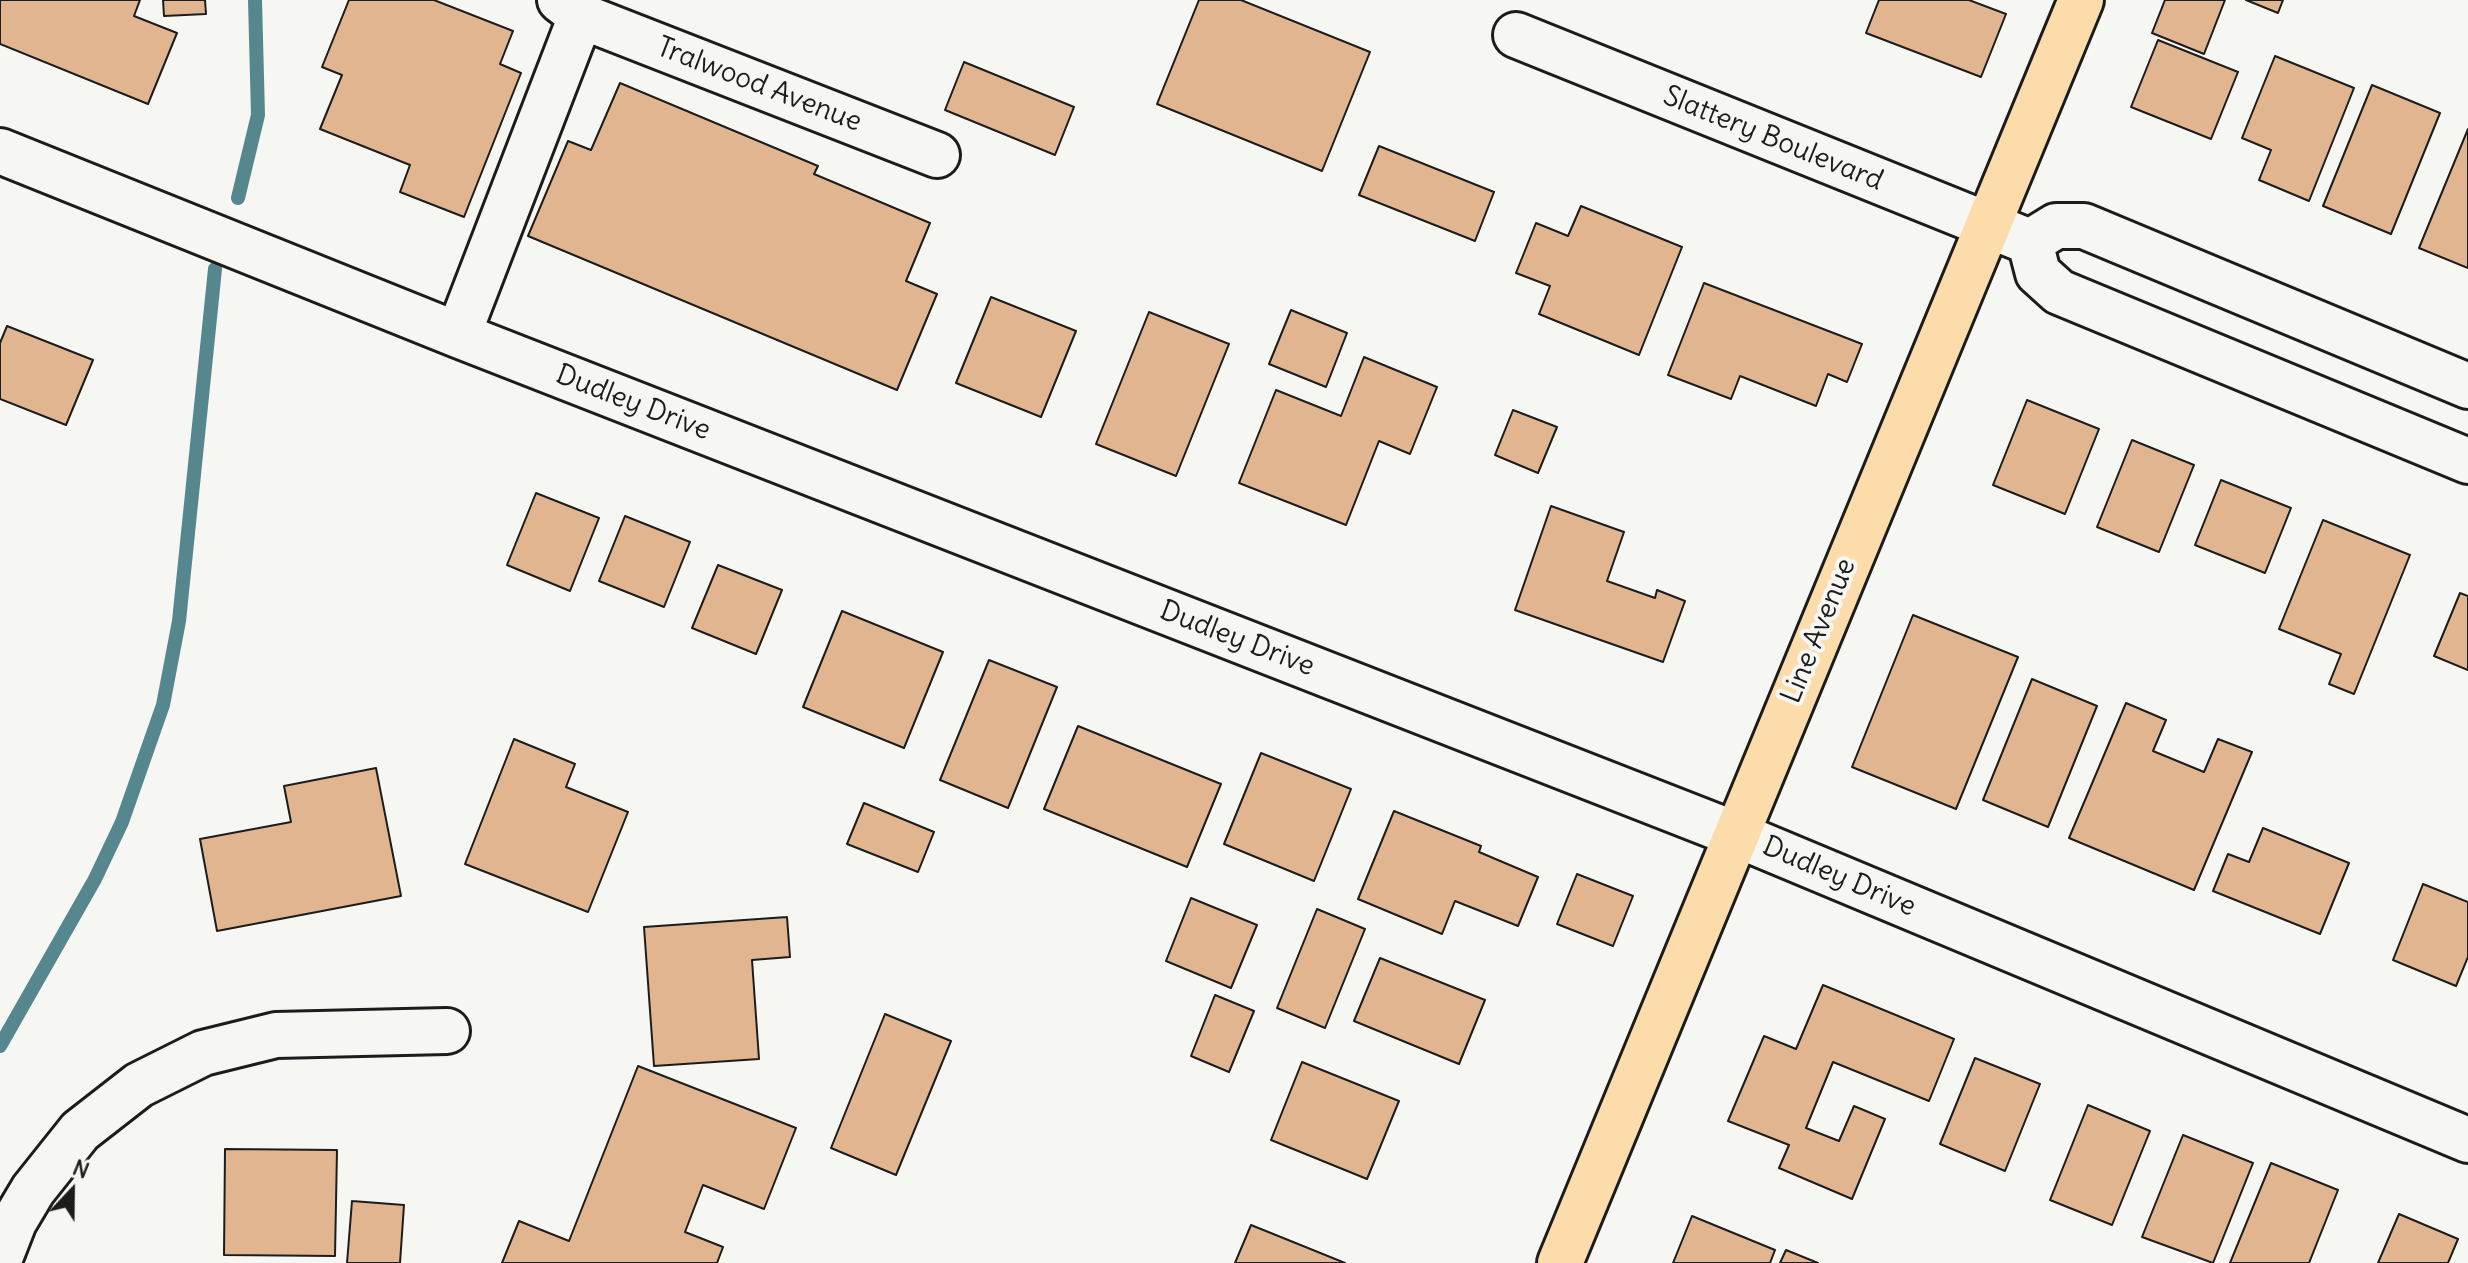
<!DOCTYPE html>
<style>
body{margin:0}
#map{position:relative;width:2468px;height:1263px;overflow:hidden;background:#f6f6f2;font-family:Delius,sans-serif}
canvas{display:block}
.north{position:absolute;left:32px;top:1151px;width:80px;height:80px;-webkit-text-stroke:6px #f6f6f2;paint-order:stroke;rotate:22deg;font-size:22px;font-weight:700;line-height:32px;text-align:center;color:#1c1c1c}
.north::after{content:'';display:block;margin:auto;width:28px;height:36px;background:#1c1c1c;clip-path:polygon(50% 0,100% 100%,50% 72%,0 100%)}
</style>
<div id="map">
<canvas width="2468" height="1263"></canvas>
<div class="north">N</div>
</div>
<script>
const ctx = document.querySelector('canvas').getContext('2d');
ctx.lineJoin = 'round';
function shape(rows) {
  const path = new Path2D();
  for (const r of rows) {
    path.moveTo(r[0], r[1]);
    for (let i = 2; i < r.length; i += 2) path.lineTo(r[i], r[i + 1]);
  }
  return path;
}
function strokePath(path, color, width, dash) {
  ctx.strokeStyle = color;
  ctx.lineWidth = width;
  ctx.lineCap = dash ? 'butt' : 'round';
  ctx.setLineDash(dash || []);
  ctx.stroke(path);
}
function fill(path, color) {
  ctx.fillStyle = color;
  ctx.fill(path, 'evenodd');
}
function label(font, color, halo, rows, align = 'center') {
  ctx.font = font + ' Delius,sans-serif';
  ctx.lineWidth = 8;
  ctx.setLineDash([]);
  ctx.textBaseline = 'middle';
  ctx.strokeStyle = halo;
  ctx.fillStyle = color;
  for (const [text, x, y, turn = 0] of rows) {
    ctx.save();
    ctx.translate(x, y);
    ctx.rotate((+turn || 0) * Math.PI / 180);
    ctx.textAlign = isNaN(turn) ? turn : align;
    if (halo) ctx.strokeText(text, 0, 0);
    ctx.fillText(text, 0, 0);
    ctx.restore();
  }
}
const stream = shape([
 [238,198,258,115,255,0],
 [0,1046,95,879,122,822,163,705,179,621,215,269]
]);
const building = shape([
 [0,0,140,0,134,16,177,33,148,104,0,44,0,0],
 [163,0,205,0,206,14,164,16,163,0],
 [349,0,434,0,513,31,500,64,521,73,464,217,400,192,410,165,320,129,342,75,322,67,349,0],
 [1199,0,1241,0,1370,52,1322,171,1157,104,1199,0],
 [1879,0,1969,0,2006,14,1981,77,1866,33,1879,0],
 [2165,0,2225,0,2204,54,2152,33,2165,0],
 [2246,0,2283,0,2278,13,2246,0],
 [2158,40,2238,72,2211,139,2131,107,2158,40],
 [2275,56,2354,88,2309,201,2259,180,2271,150,2242,138,2275,56],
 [964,62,1074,107,1055,155,945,110,964,62],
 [620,83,818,166,814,174,930,223,906,281,937,294,897,390,528,236,568,141,591,150,620,83],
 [2372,85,2440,113,2391,234,2323,206,2372,85],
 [2468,129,2468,268,2419,248,2468,129],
 [1379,146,1494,192,1475,241,1359,195,1379,146],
 [1581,206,1682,247,1639,355,1539,314,1550,286,1516,273,1536,223,1568,236,1581,206],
 [1704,283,1862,344,1847,382,1828,374,1816,406,1740,376,1731,399,1668,375,1704,283],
 [991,297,1076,331,1041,417,956,383,991,297],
 [1291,310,1347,333,1326,387,1269,364,1291,310],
 [1149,312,1229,344,1176,476,1096,444,1149,312],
 [7,326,93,360,66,425,0,399,0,343,7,326],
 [1364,357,1437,387,1410,454,1379,441,1346,525,1239,483,1276,390,1341,416,1364,357],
 [2027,400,2099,429,2065,514,1993,485,2027,400],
 [1513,410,1557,427,1538,473,1495,455,1513,410],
 [2132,440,2194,465,2159,552,2097,527,2132,440],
 [2221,480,2291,508,2265,573,2195,545,2221,480],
 [536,493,599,518,570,591,507,565,536,493],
 [1551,506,1624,532,1607,581,1655,598,1657,590,1685,601,1663,662,1515,610,1551,506],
 [625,516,690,542,664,607,599,581,625,516],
 [2323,520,2410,555,2354,694,2329,684,2341,654,2279,629,2323,520],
 [718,565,782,590,756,654,692,628,718,565],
 [2460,593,2468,596,2468,670,2434,656,2460,593],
 [842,611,943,652,904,748,803,707,842,611],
 [1913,615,2018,657,1956,809,1852,767,1913,615],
 [989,660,1057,687,1008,808,940,780,989,660],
 [2032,679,2097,706,2048,827,1983,800,2032,679],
 [2126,703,2166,720,2153,751,2204,772,2218,739,2252,752,2194,890,2069,838,2126,703],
 [1078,726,1221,784,1187,867,1044,809,1078,726],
 [514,739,575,764,566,787,628,812,588,912,465,864,514,739],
 [1261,753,1351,789,1314,881,1224,844,1261,753],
 [376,768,401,896,217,931,200,839,291,822,284,786,376,768],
 [864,803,934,832,918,872,847,844,864,803],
 [1394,811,1481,846,1479,852,1538,877,1518,926,1455,901,1442,934,1358,899,1394,811],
 [2263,828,2349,863,2320,934,2213,891,2228,854,2249,862,2263,828],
 [1577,874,1633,896,1613,946,1557,924,1577,874],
 [2423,884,2468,902,2468,957,2456,986,2393,960,2423,884],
 [1191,898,1257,925,1231,988,1166,961,1191,898],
 [1317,909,1365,929,1325,1028,1277,1008,1317,909],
 [787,917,790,957,752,960,759,1059,654,1066,644,927,787,917],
 [1380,958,1485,1000,1459,1064,1354,1021,1380,958],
 [1823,985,1954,1039,1929,1101,1833,1062,1806,1128,1839,1141,1854,1106,1885,1119,1852,1199,1779,1168,1789,1145,1728,1121,1764,1036,1796,1049,1823,985],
 [1215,995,1254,1011,1229,1072,1191,1056,1215,995],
 [885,1014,951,1041,896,1175,831,1148,885,1014],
 [1975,1058,2040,1084,2005,1171,1940,1144,1975,1058],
 [1302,1062,1399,1101,1367,1179,1271,1140,1302,1062],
 [638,1066,796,1128,764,1209,703,1185,685,1232,723,1247,717,1263,502,1263,519,1221,569,1241,638,1066],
 [2088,1105,2150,1131,2112,1225,2050,1200,2088,1105],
 [2183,1135,2253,1163,2213,1263,2142,1237,2183,1135],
 [225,1149,337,1150,335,1256,224,1255,225,1149],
 [2271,1163,2338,1190,2309,1263,2230,1263,2271,1163],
 [352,1201,404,1205,400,1263,347,1263,352,1201],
 [2399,1214,2458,1239,2448,1263,2378,1263,2399,1214],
 [1692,1216,1775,1250,1770,1263,1673,1263,1692,1216],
 [1251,1225,1345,1263,1235,1263,1251,1225],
 [1786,1250,1818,1263,1780,1263,1786,1250]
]);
const minor = shape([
 [560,0,581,16,937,155],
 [1516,35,2030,242],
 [0,151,458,335,1735,834,2468,1140],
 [2030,242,2038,273,2059,292,2468,461],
 [2030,242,2056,226,2084,226,2468,386],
 [458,335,581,16],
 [0,1258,14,1222,33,1190,80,1131,139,1085,203,1053,276,1035,447,1031]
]);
const major = shape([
 [1560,1263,2081,0]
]);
const streetNames = [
 ["Tralwood Avenue",759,85,21],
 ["Slattery Boulevard",1773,139,22],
 ["Dudley Drive",633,403,21],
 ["Line Avenue",1819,631,-68],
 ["Dudley Drive",1237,639,21],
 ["Dudley Drive",1839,877,23]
];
strokePath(stream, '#57878e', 14);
fill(building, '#e0b590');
strokePath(building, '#1c1c1c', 2);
strokePath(minor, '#1c1c1c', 50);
strokePath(major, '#1c1c1c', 50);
strokePath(minor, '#f6f6f2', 44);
strokePath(major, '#fddcac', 44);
label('28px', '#1c1c1c', '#f6f6f2', streetNames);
</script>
